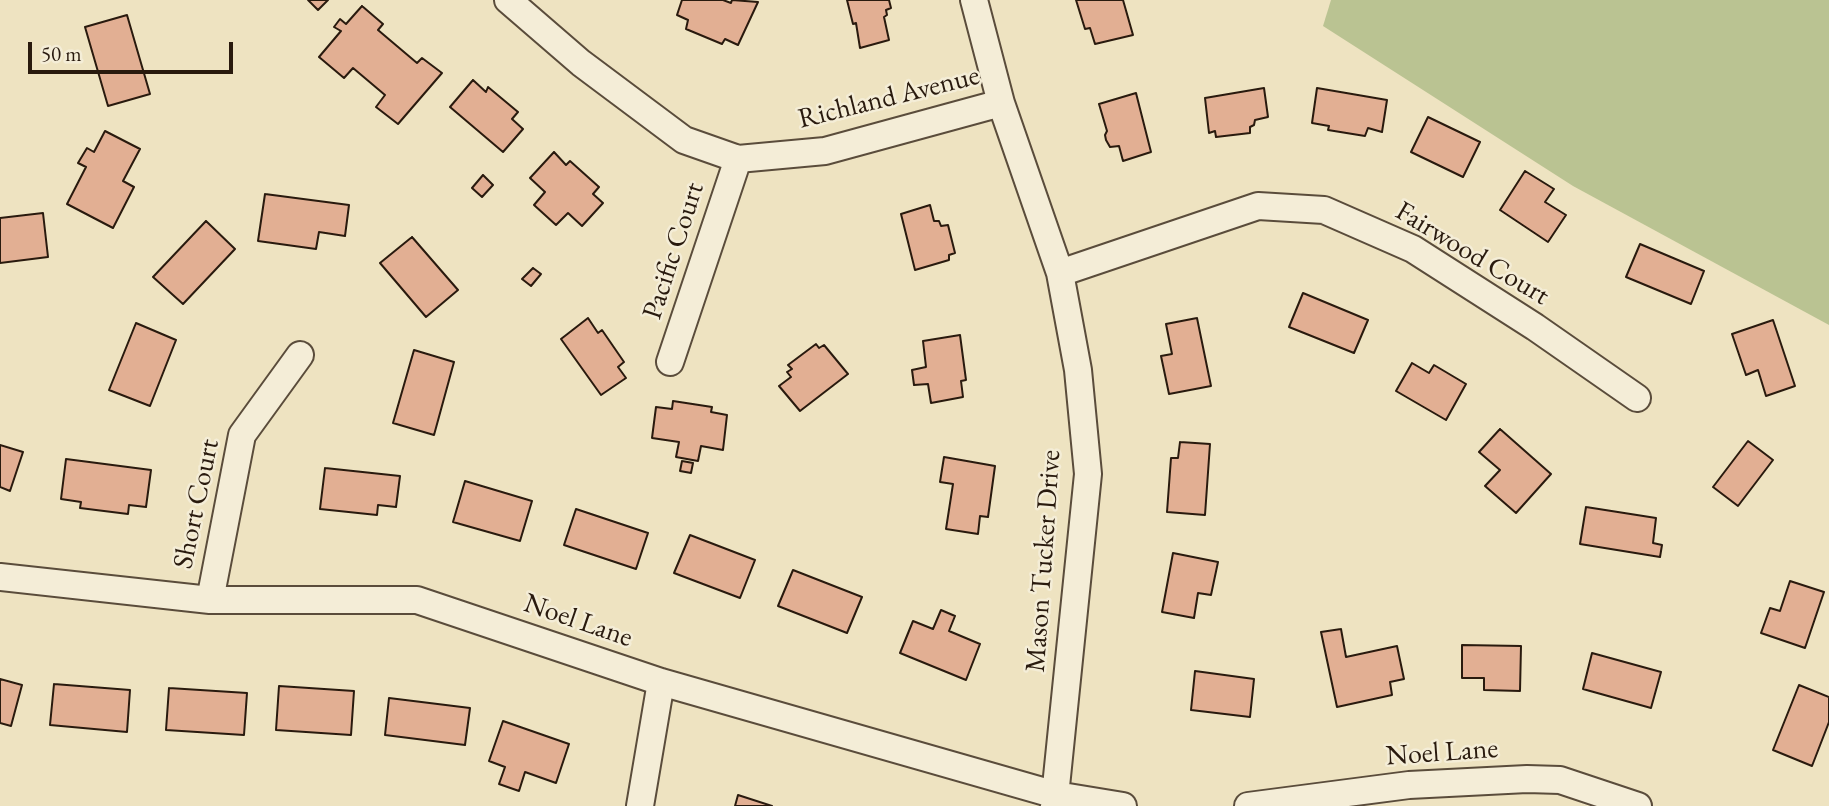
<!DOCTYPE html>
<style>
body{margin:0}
#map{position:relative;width:1829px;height:806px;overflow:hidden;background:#eee3c1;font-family:"EB Garamond",serif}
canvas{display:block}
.scale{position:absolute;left:28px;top:42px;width:205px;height:32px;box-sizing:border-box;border:4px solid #291a0e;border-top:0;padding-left:9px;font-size:21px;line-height:24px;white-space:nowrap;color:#291a0e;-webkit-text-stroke:5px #f4edd7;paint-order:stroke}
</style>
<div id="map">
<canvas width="1829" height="806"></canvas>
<div class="scale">50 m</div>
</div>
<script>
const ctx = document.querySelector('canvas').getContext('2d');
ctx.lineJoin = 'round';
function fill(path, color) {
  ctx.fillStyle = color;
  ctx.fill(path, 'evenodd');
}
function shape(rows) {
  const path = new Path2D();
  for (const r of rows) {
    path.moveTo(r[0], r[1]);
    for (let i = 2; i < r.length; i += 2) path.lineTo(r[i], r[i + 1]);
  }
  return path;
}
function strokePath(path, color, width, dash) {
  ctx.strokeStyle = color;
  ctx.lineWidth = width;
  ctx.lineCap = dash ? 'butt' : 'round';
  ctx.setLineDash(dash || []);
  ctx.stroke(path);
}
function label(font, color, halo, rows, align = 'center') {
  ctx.font = font + ' "EB Garamond",serif';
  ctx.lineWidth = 5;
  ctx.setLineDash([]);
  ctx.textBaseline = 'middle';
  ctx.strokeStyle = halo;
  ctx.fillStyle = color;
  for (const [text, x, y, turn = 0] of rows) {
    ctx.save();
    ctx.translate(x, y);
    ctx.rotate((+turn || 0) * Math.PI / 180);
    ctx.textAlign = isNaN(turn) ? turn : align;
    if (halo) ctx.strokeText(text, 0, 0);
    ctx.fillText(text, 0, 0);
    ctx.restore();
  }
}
const green = shape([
 [1331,0,1829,0,1829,325,1573,186,1323,26]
]);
const building = shape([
 [308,0,328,0,318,10,308,0],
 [682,0,723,0,731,3,732,0,758,2,738,45,725,39,722,44,686,29,688,20,677,15,682,0],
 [847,0,889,0,891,8,886,10,887,15,884,17,889,40,860,48,856,23,853,24,847,0],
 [1076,0,1123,0,1133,35,1095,44,1090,28,1085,29,1076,0],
 [362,6,383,24,378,30,417,63,422,58,442,73,398,124,376,107,385,95,353,68,344,78,319,57,341,31,334,27,340,19,346,24,362,6],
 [127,15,150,94,108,106,85,27,127,15],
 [473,80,486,92,488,87,518,112,512,119,523,129,503,152,450,107,473,80],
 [1264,88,1268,117,1255,120,1254,125,1250,127,1250,133,1216,137,1215,131,1209,133,1205,98,1264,88],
 [1317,88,1387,100,1382,132,1368,128,1365,136,1328,130,1329,126,1312,123,1317,88],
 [1136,93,1151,152,1123,161,1119,146,1110,147,1106,140,1105,135,1107,131,1099,104,1136,93],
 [1428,117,1480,142,1463,177,1411,152,1428,117],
 [105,131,140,149,123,181,134,187,113,228,67,204,86,167,78,163,87,148,94,152,105,131],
 [554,152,566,165,570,161,599,187,593,194,603,203,582,226,568,213,556,225,534,205,545,192,530,178,554,152],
 [1525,171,1554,189,1545,202,1566,215,1548,242,1500,210,1525,171],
 [483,175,493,185,482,197,472,188,483,175],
 [265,194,349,205,345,236,319,232,316,249,258,241,265,194],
 [930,205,934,221,939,221,941,226,948,225,955,253,949,255,949,260,915,270,901,214,930,205],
 [43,213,48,257,0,263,0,218,43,213],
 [206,221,235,249,183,304,153,277,206,221],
 [412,237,458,290,426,317,380,263,412,237],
 [1640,244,1704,271,1691,304,1626,277,1640,244],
 [533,268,541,274,531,286,522,279,533,268],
 [1303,293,1368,320,1354,353,1289,327,1303,293],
 [588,318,598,333,602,330,624,362,618,367,626,378,601,395,561,339,588,318],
 [1197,318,1211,386,1169,394,1161,356,1172,354,1166,324,1197,318],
 [1773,320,1795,386,1766,396,1758,370,1746,375,1732,334,1773,320],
 [136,323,176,340,150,406,109,390,136,323],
 [960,335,966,380,961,381,963,397,931,403,928,384,914,385,912,370,926,367,923,341,960,335],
 [816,344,819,348,824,345,848,374,800,411,779,386,791,377,787,372,792,369,788,365,816,344],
 [414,350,454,362,434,435,393,423,414,350],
 [1412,363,1429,373,1434,365,1466,384,1446,420,1396,391,1412,363],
 [673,401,712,407,711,412,727,415,723,450,701,446,698,461,676,457,679,442,652,438,656,407,672,409,673,401],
 [1500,429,1551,474,1516,513,1485,486,1500,470,1479,452,1500,429],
 [1748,441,1773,460,1738,506,1713,487,1748,441],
 [1180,442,1210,444,1205,515,1167,512,1171,458,1178,458,1180,442],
 [0,445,23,452,10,491,0,487,0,445],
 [944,457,995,466,988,517,980,516,978,534,946,529,953,484,940,482,944,457],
 [66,459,151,470,146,507,129,505,128,514,80,508,81,502,61,499,66,459],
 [682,461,693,463,691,473,680,471,682,461],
 [325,468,400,476,396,507,378,505,377,515,320,509,325,468],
 [465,481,532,501,520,541,453,522,465,481],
 [1586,507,1656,518,1653,543,1662,545,1660,557,1580,544,1586,507],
 [576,509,648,533,636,569,564,545,576,509],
 [690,535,755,560,740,598,674,573,690,535],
 [1173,553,1218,562,1211,595,1198,593,1194,618,1162,612,1173,553],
 [793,570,862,597,847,633,778,606,793,570],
 [1790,581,1824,592,1805,648,1761,633,1770,608,1780,611,1790,581],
 [941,610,955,616,949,631,980,644,966,680,900,653,913,621,933,629,941,610],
 [1341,629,1346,657,1397,646,1404,679,1390,682,1392,695,1337,707,1321,632,1341,629],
 [1462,645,1521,646,1520,691,1484,690,1484,678,1462,678,1462,645],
 [1592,653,1661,672,1651,708,1583,689,1592,653],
 [1195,671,1254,679,1250,717,1191,710,1195,671],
 [0,679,22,685,11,726,0,723,0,679],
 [54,684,130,690,127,732,50,725,54,684],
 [1799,685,1829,697,1829,722,1812,766,1773,750,1799,685],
 [279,686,354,691,351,735,276,730,279,686],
 [169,688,247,693,244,735,166,730,169,688],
 [389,698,470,708,465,745,385,735,389,698],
 [503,721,569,744,556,783,525,772,519,791,499,784,505,767,489,761,503,721],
 [738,795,772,806,735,806,738,795]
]);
const minor = shape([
 [508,0,581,63,684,140,738,159,825,151,1001,103],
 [974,0,1001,103,1060,273,1078,370,1088,474,1054,806],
 [1060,273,1258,206,1324,210,1413,249,1535,327,1637,398],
 [670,362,738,159],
 [0,577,210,600,417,600,661,682,1056,795,1123,806],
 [210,600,242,435,300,355],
 [640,806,661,682],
 [1248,806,1409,785,1527,779,1560,780,1638,806]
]);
const streetNames = [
 ["Richland Avenue",889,98,-14],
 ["Pacific Court",674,251,-72],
 ["Fairwood Court",1472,254,31],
 ["Short Court",197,504,-78],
 ["Mason Tucker Drive",1044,561,-86],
 ["Noel Lane",578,621,19],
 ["Noel Lane",1442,753,-4]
];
fill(green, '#bac392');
fill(building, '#e2af93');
strokePath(building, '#291a0e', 2);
strokePath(minor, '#5a4c3b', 30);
strokePath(minor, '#f4edd7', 26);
label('28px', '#291a0e', '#f4edd7', streetNames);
</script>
